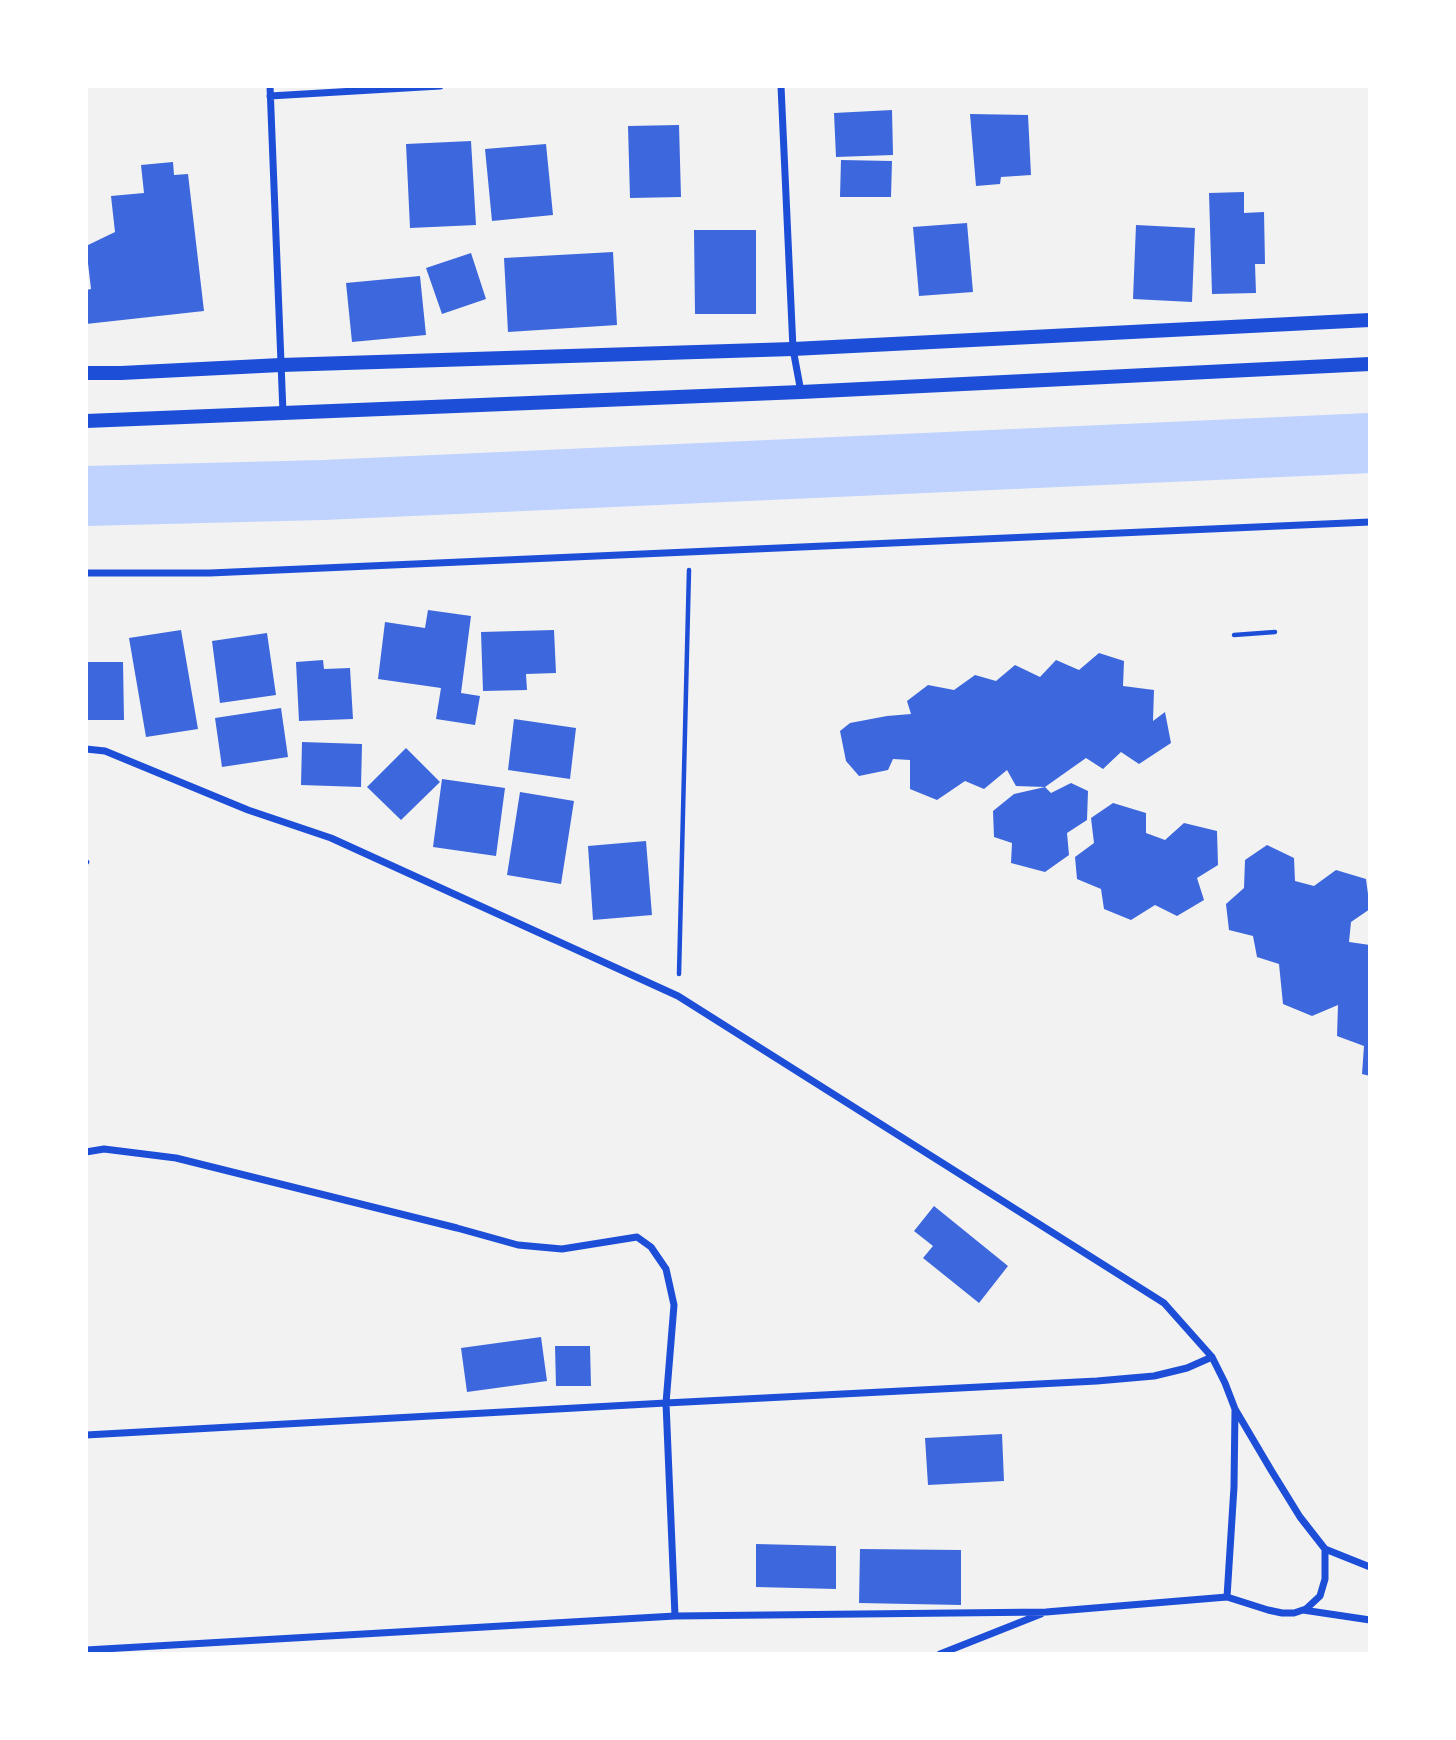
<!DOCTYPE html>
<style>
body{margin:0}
#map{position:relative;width:1456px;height:1740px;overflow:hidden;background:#f2f2f2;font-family:"IBM Plex Sans",sans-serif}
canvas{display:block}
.frame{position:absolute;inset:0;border:88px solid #fff;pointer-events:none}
</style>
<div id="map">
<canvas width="1456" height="1740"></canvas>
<div class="frame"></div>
</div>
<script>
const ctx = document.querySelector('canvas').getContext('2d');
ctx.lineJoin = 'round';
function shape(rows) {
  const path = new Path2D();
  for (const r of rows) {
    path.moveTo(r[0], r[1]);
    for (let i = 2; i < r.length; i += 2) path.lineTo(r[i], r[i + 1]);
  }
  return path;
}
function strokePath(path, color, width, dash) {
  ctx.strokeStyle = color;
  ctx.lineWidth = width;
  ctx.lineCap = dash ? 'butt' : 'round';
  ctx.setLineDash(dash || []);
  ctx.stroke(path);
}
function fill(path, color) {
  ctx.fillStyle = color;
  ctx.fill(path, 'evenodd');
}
const river = shape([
 [86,496,323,490,1370,443]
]);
const building = shape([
 [892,110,893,155,836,157,834,113],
 [970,114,1028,115,1031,175,1001,177,1000,184,976,186],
 [679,125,681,197,630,198,628,126],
 [471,141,476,225,410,228,406,144],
 [546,144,553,215,492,221,485,149],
 [841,160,892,161,891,197,840,197],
 [173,162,174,175,188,174,204,311,86,324,86,290,91,289,86,246,115,232,111,196,144,193,141,165],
 [1244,192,1244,213,1264,212,1265,264,1255,264,1256,293,1212,294,1209,193],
 [967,223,973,292,919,296,913,227],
 [1136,225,1195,228,1192,302,1133,299],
 [694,230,756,230,756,314,695,314],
 [613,252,617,325,508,332,504,258],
 [471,253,486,299,442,314,426,268],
 [420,276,426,335,352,342,346,283],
 [428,610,471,616,461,693,480,696,475,725,436,719,441,688,378,679,385,622,425,628],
 [181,630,198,729,146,737,129,638],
 [554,630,556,673,526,674,527,690,483,691,481,632],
 [267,633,276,695,220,703,212,641],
 [1099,653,1124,661,1123,686,1154,690,1153,721,1165,712,1171,743,1139,764,1121,752,1103,769,1086,758,1045,787,1051,793,1071,783,1088,791,1087,820,1067,833,1069,855,1045,872,1011,863,1012,843,994,837,993,811,1014,794,1045,787,1016,786,1007,770,984,789,965,781,937,800,910,789,910,760,893,759,888,770,859,776,846,761,840,731,850,723,887,716,911,714,907,701,928,685,954,690,975,675,996,681,1015,665,1040,677,1056,660,1079,670],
 [323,660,324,669,350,668,353,719,299,721,296,662],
 [86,662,123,662,124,720,86,720],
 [281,708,288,757,222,767,215,718],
 [514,719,576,728,570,779,508,770],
 [302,742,362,744,361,787,301,785],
 [406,748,440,782,401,820,367,787],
 [442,779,505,788,496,856,433,847],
 [520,792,574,801,561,884,507,875],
 [1113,803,1146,813,1146,833,1165,840,1184,823,1217,831,1218,865,1197,878,1204,900,1177,916,1155,905,1131,920,1104,909,1101,889,1077,879,1075,857,1094,843,1091,818],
 [646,841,652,915,593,920,588,846],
 [1267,845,1294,858,1295,881,1314,886,1336,870,1366,879,1370,909,1351,922,1349,942,1370,945,1370,1076,1362,1074,1364,1046,1337,1036,1338,1005,1312,1016,1283,1004,1279,964,1257,957,1253,936,1229,930,1226,904,1244,888,1245,860],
 [934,1206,1008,1266,979,1303,923,1258,933,1246,914,1231],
 [541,1337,547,1381,467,1392,461,1348],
 [555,1346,590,1346,591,1386,556,1386],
 [1002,1434,1004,1481,928,1485,925,1438],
 [756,1544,836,1546,836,1589,756,1587],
 [860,1549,961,1550,961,1605,859,1603]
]);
const path = shape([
 [1234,635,1275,632],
 [679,974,689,570]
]);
const service = shape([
 [86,863,87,862]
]);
const minor = shape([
 [270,86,283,413],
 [781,86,793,349,801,392],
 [270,96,440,86],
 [86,573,210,573,1370,522],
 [86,749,105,751,248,810,331,838,678,996,1164,1303,1212,1357,1225,1383,1235,1409,1271,1470,1300,1517,1325,1549,1370,1567],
 [86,1152,104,1149,176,1158,457,1228,518,1245,562,1249,637,1237,651,1247,666,1269,674,1305,666,1403,675,1616],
 [86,1435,666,1403,1097,1381,1154,1376,1187,1368,1212,1357],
 [1227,1597,1234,1487,1235,1409],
 [1303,1610,1370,1620],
 [86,1650,675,1616,1046,1612,1227,1597,1268,1610,1282,1613,1294,1613,1306,1609,1320,1596,1325,1579,1325,1549],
 [940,1654,1041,1614]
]);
const secondary = shape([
 [86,373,121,373,281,365,793,349,1370,320],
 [86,421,801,392,1370,364]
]);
strokePath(river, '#bfd3fe', 60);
fill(building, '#3d67dc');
strokePath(path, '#1d4ed8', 4.5);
strokePath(service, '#1d4ed8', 5);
strokePath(minor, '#1d4ed8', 7);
strokePath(secondary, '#1d4ed8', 14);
</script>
